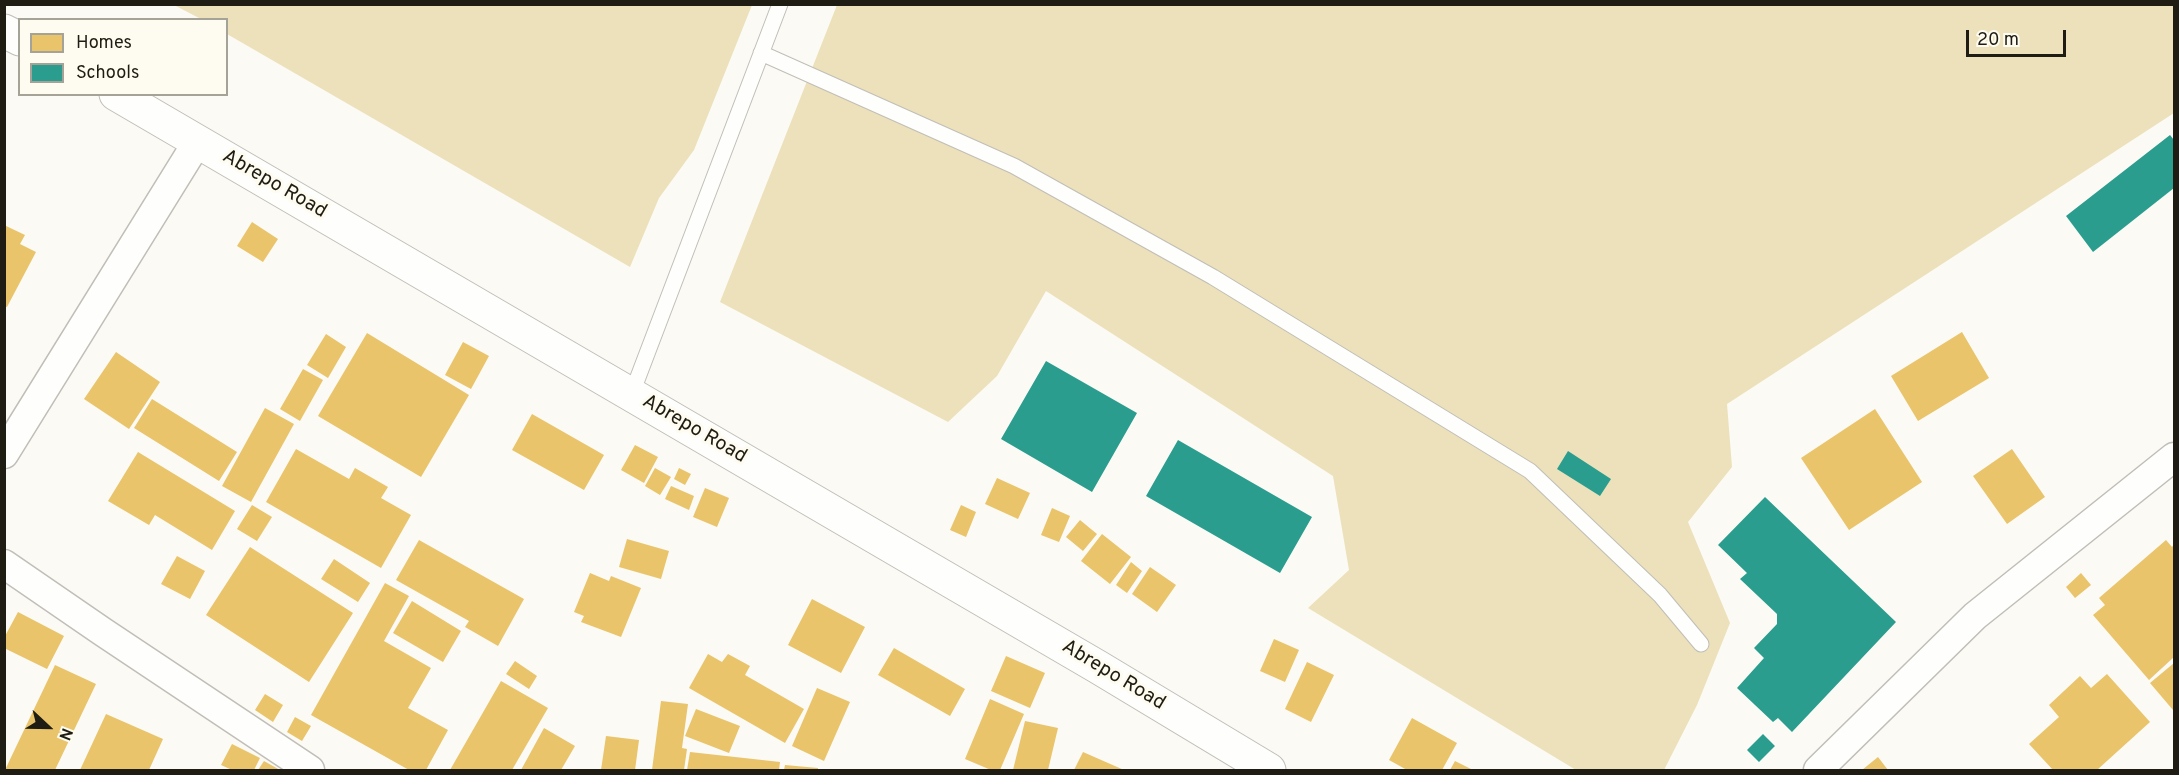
<!DOCTYPE html>
<html>
<head>
<meta charset="utf-8">
<style>
	body { margin:0 }
	#map { position:relative; width:2179px; height:775px; overflow:hidden; background:#fbfaf4; font-family:Overpass,sans-serif }
	canvas { display:block }
	.frame { position:absolute; inset:0; border:6px solid #1f1c13; pointer-events:none }
	.legend { position:absolute; left:18px; top:18px; width:210px; height:78px; box-sizing:border-box; background:#fefcf1; border:2px solid #a5a298; margin:0; padding:8px 10px; list-style:none; font-size:18px; color:#1f1c13 }
	.legend li { display:flex; align-items:center; gap:12px; height:30px }
	.legend b { width:30px; border:2px solid #a5a298 }
	.north { position:absolute; left:18px; top:697px; width:60px; height:60px; -webkit-text-stroke:4px #fefcf1; paint-order:stroke; rotate:112deg; font-size:16px; font-weight:700; line-height:24px; text-align:center; color:#1f1c13 }
	.north::after { content:''; display:block; margin:auto; width:21px; height:27px; background:#1f1c13; clip-path:polygon(50% 0,100% 100%,50% 72%,0 100%) }
	.scale { position:absolute; left:1966px; top:30px; width:100px; height:27px; box-sizing:border-box; border:3px solid #1f1c13; border-top:0; padding-left:8px; font-size:18px; line-height:21px; white-space:nowrap; color:#1f1c13; -webkit-text-stroke:4px #fefcf1; paint-order:stroke }
</style>
</head>
<body>
<div id="map">
<canvas width="2179" height="775"></canvas>
<div class="frame"></div>
<ul class="legend">
<li><b style="height:16px;background:#e9c46a"></b>Homes</li>
<li><b style="height:16px;background:#2a9d8f"></b>Schools</li>
</ul>
<div class="north">N</div>
<div class="scale">20 m</div>
</div>
<script>
const g = document.querySelector('canvas').getContext('2d');
g.lineJoin = 'round';
function fillPath(path, color) { g.fillStyle = color; g.fill(path, 'evenodd'); }
function trace(path, color, width, dash) { g.strokeStyle = color; g.lineWidth = width; g.lineCap = dash ? 'butt' : 'round'; g.setLineDash(dash || []); g.stroke(path); }
function label(font, color, halo, rows, align = 'center') {
  g.font = font + ' Overpass,sans-serif'; g.lineWidth = 6; g.setLineDash([]); g.textBaseline = 'middle'; g.strokeStyle = halo; g.fillStyle = color; for (const [text, x, y, turn = 0] of rows) {
    g.save(); g.translate(x, y); g.rotate((+turn || 0) * Math.PI / 180); g.textAlign = isNaN(turn) ? turn : align; if (halo) g.strokeText(text, 0, 0); g.fillText(text, 0, 0); g.restore();
  }
}
fillPath(new Path2D(`
	M174,5L752,4V5L694,150L659,198L630,267L227,34L226,20L201,19Z
	M837,5H2174V113L1727,404L1732,467L1688,522L1730,623L1697,705L1664,770H1576L1308,608L1349,570L1333,476L1046,291L997,376L948,422L720,302Z`), '#ece1ba');
fillPath(new Path2D(`
	M252,222L278,239L263,262L237,246Z
	M4,225L25,235L20,244L36,252L7,307L4,306Z
	M1962,332L1989,378L1918,421L1891,376Z
	M367,333L469,395L421,477L318,416Z
	M326,334L346,347L328,378L307,365Z
	M463,342L489,356L471,389L445,375Z
	M116,352L160,382L129,429L84,399Z
	M303,369L323,380L300,421L280,409Z
	M152,399L237,452L219,481L134,428Z
	M265,408L294,424L251,502L222,486Z
	M1875,409L1922,482L1849,530L1801,458Z
	M532,414L604,455L584,490L512,450Z
	M635,445L658,457L644,483L621,470Z
	M296,449L349,479L355,468L388,487L381,498L411,515L381,568L266,502Z
	M2012,449L2045,497L2007,524L1973,476Z
	M138,452L235,511L212,550L155,515L149,525L108,501Z
	M655,468L671,477L660,495L645,486Z
	M679,468L691,474L685,485L674,479Z
	M997,478L1030,493L1018,519L985,504Z
	M671,486L694,496L689,510L665,499Z
	M705,488L729,498L717,527L693,517Z
	M252,505L272,517L257,541L237,529Z
	M961,505L976,512L966,537L950,530Z
	M1052,508L1070,516L1059,542L1041,535Z
	M1080,520L1097,534L1083,551L1066,537Z
	M1102,534L1131,557L1110,584L1081,561Z
	M627,539L669,551L661,579L619,567Z
	M419,540L524,599L498,646L465,627L469,621L396,580Z
	M2166,540L2172,547L2174,544V657L2149,680L2093,615L2105,605L2099,598Z
	M250,547L353,613L309,682L206,615Z
	M177,556L205,571L190,599L161,584Z
	M334,559L370,583L358,602L321,579Z
	M1131,562L1142,571L1127,593L1116,585Z
	M1150,567L1176,585L1157,612L1132,594Z
	M590,573L609,581L611,576L641,588L621,637L581,622L584,616L574,612Z
	M2081,573L2091,585L2075,598L2066,587Z
	M385,583L409,596L384,641L431,668L408,708L448,730L426,770H409L311,715Z
	M812,599L865,627L841,673L788,645Z
	M412,601L461,631L443,662L393,633Z
	M18,612L64,636L47,669L4,648V638Z
	M1274,639L1299,650L1285,682L1260,671Z
	M894,648L965,689L950,716L878,675Z
	M708,654L722,662L728,654L750,666L745,675L804,709L785,743L689,688Z
	M1006,656L1045,673L1030,708L991,691Z
	M515,661L537,676L529,689L506,674Z
	M1307,662L1334,675L1311,722L1285,709Z
	M2174,663V709L2173,710L2150,683Z
	M55,665L96,684L55,770H5Z
	M2107,674L2150,722L2097,770H2053L2029,744L2059,717L2049,705L2080,676L2091,688Z
	M501,681L548,708L512,770H450Z
	M817,688L850,702L824,761L792,746Z
	M265,694L283,705L273,722L255,710Z
	M990,699L1024,714L1000,770H991L965,759Z
	M661,701L688,704L682,748L687,749L684,770H652Z
	M696,709L740,726L729,753L685,736Z
	M106,714L163,739L149,770H80Z
	M295,717L311,726L302,741L287,732Z
	M1412,718L1457,743L1442,770H1407L1389,760Z
	M1025,721L1058,728L1048,770H1013Z
	M544,728L575,746L561,770H521Z
	M606,736L639,740L635,770H601Z
	M232,744L260,758L254,770H232L221,765Z
	M690,752L780,762L779,770H687Z
	M1083,752L1124,770H1074Z
	M1878,757L1888,770H1862Z
	M264,761L280,770H258Z
	M1455,761L1473,770H1450Z
	M785,765L818,768V770H784Z`), '#e9c46a');
fillPath(new Path2D(`
	M2170,135L2174,140V188L2093,252L2066,216Z
	M1046,361L1137,413L1092,492L1001,439Z
	M1178,440L1312,517L1280,573L1146,496Z
	M1568,451L1611,479L1600,496L1557,469Z
	M1765,497L1896,622L1792,732L1778,718L1773,722L1737,688L1764,658L1754,648L1777,624V614L1740,579L1747,573L1718,545Z
	M1763,734L1775,746L1759,762L1747,750Z`), '#2a9d8f');
const service = new Path2D(`
	M761,53L1014,166L1213,277L1530,471L1660,595L1701,644
	M632,393L780,4`);
const minor = new Path2D(`
	M4,454L198,141
	M4,564L103,632L310,770
	M1818,770L1975,616L2174,457`);
const secondary = new Path2D(`
	M4,31L20,39
	M116,94L1098,667L1269,770`);
trace(service, '#c0beb7', 17);
trace(minor, '#c0beb7', 31);
trace(secondary, '#c0beb7', 35);
trace(service, '#fefefd', 15);
trace(minor, '#fefefd', 28);
trace(secondary, '#fefefd', 33);
label('20px', '#1f1c13', '#fefcf1', [
	["Abrepo Road",274,185,30],
	["Abrepo Road",694,430,30],
	["Abrepo Road",1113,676,31]
]);
</script>
</body>
</html>
